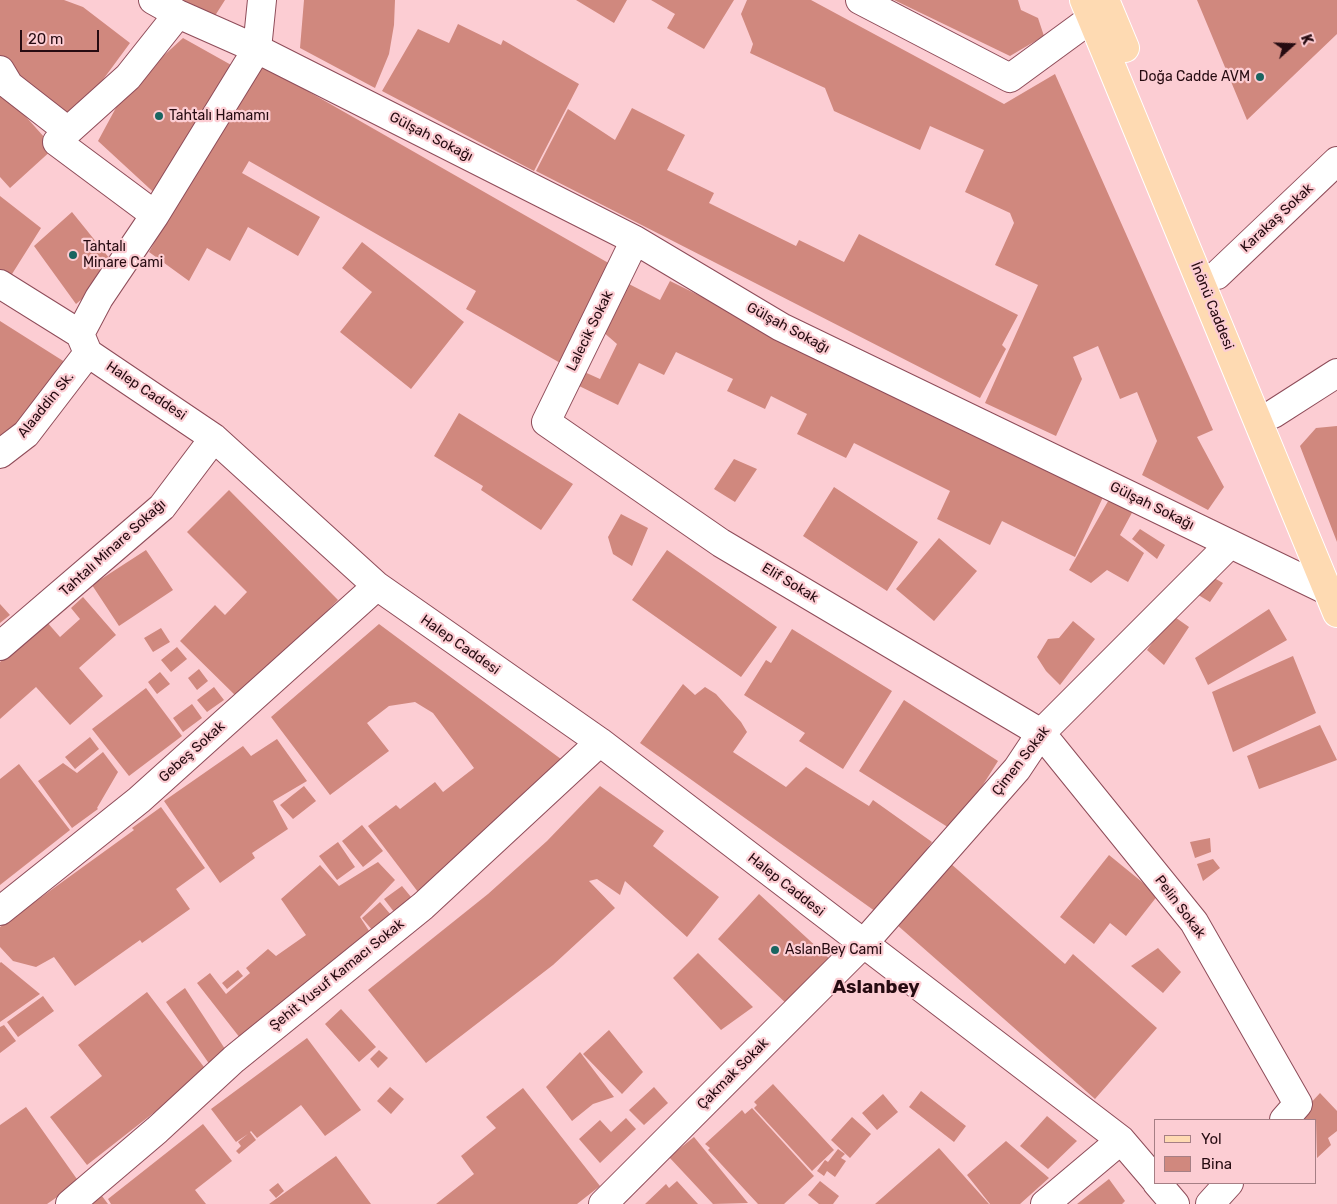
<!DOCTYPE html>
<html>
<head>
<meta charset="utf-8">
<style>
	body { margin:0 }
	#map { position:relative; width:1337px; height:1204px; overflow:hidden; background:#fccdd3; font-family:Rubik,sans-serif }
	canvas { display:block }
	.legend { position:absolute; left:1154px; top:1119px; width:162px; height:65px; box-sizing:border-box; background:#fccdd3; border:1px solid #a67f85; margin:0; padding:6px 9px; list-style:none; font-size:15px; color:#260b11 }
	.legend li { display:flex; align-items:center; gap:10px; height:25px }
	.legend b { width:25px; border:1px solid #a67f85 }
	.north { position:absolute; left:1267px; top:20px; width:50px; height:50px; -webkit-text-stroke:4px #fccdd3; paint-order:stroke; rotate:70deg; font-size:14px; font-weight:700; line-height:20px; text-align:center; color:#260b11 }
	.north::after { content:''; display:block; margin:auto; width:18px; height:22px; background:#260b11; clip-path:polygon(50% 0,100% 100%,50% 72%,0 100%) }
	.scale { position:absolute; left:20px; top:30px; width:79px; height:22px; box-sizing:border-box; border:2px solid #260b11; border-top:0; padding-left:6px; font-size:15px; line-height:18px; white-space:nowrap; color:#260b11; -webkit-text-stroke:4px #fccdd3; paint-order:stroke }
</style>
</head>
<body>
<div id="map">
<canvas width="1337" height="1204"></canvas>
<ul class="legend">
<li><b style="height:6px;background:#fedab2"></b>Yol</li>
<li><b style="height:14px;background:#d0887e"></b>Bina</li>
</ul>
<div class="north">K</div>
<div class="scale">20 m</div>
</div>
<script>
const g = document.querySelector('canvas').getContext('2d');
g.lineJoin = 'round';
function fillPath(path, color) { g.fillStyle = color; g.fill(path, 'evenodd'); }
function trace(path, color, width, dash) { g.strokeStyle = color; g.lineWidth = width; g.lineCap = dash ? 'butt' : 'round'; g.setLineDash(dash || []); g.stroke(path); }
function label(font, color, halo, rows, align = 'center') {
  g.font = font + ' Rubik,sans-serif'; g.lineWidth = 4.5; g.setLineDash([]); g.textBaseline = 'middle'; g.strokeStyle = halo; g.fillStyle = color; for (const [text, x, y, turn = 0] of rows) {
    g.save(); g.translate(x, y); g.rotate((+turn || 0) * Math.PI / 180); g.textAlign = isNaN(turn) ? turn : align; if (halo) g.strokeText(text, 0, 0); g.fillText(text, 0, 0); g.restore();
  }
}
fillPath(new Path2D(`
	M0,0H64L83,7L130,43L102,81L69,118L19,81L0,57Z
	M176,0H225L211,22Z
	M304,0H395L394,25L389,54L375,88L300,48Z
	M576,0H627L614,23Z
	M651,0H734L704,49L667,28L675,14Z
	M747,0H811L1004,104L1055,74L1213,430L1197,437L1224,487L1208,510L1142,475L1157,441L1137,392L1120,399L1098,346L1073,357L1082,379L1056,436L985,403L1038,285L995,265L1014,223L1010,213L965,192L984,150L930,126L920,150L834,111L825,88L750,53L753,44L741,14Z
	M894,0H1018L1021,10L1038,18L1044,36L1010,56Z
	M1197,0H1337V34L1247,120Z
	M458,24L501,45L503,40L579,84L534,171L382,91L418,29L449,43Z
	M183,38L233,66L162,200L98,141L125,91Z
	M255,61L612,265L582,316L588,320L562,364L466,309L476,291L249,161L242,173L320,217L298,256L248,227L230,261L207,248L189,281L149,252Z
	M0,88L54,148L10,188L0,177Z
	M632,108L685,135L667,170L714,193L709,203L796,246L799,240L844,262L859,234L1018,315L1002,345L1006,349L980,398L536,171L568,109L615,140Z
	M0,196L41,228L7,282L0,277Z
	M72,212L114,264L105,280L76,304L34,246Z
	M362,242L464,322L411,389L340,332L372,292L342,268Z
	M670,281L1104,495L1075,557L1002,521L990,545L937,519L950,491L854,443L846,458L797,434L807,414L771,396L765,409L727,391L733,379L676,352L664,375L639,363L618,405L573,383L580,370L600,379L617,344L602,331L627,283L660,300Z
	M0,321L68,364L20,425L0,439Z
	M459,413L573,484L541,530L481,490L483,486L434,456Z
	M1337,426V542L1300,446L1316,428Z
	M734,459L757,469L735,502L714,489Z
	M834,487L918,542L887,591L803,536Z
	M229,490L338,600L240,700L180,641L215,605L225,615L247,592L187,532Z
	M1111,496L1134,509L1120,535L1144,553L1128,582L1107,570L1091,583L1069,570Z
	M621,514L648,528L632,566L613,554L608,537Z
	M1140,529L1165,545L1157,559L1132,539Z
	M939,538L977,571L934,621L896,589Z
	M146,550L173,590L119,626L92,585Z
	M667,550L777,627L741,677L632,600Z
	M1200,570L1223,583L1210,602L1190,590Z
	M83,597L116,635L79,668L103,696L70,725L36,687L0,719V662L46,621L60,637L80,619L71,608Z
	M0,604L10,615L0,623Z
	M1269,609L1287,640L1208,685L1195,658Z
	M1172,615L1189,627L1164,665L1147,650Z
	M1073,621L1095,639L1060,685L1046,671L1037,657L1048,639L1059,638Z
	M379,624L569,765L421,896L368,826L396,805L400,809L435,782L443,792L474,768L433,713L415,702L389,706L367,723L389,751L330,795L271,717Z
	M161,628L170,642L153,652L144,638Z
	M792,629L892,691L843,769L799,741L805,733L744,695L766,660L771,663Z
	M177,647L187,659L171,672L161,660Z
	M1293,656L1316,713L1233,752L1212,692Z
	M199,669L208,681L197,690L188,678Z
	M160,672L170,684L157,694L148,682Z
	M683,684L695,695L705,687L716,694L741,722L747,732L733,752L786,787L806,767L869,806L873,800L932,842L879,914L640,743Z
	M214,687L224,700L207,712L197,700Z
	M146,688L182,736L129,776L92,729Z
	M904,700L998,761L954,831L859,771Z
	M192,704L202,718L183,732L173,718Z
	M1320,725L1337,760L1259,789L1247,756Z
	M90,737L99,749L75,769L65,757Z
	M277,739L307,781L273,801L288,829L252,853L255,858L220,883L164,801L243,746L251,756Z
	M103,752L118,772L97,808L98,809L72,828L38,781L63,763L77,773Z
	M19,764L70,830L0,885V779Z
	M304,786L316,801L293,819L280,805Z
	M600,786L664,831L653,846L719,897L687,937L625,881L620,895L597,879L589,881L615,908L553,965L426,1063L368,990L488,894L547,841Z
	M161,807L205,868L176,889L190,909L142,943L140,940L75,986L54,957L36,967L13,961L0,947V927L134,830L132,828Z
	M362,825L383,851L363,867L342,841Z
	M1210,838L1211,852L1195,858L1190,842Z
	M338,842L355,867L337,880L319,856Z
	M1109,855L1158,895L1126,936L1110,923L1094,944L1060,917Z
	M942,856L1065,964L1073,954L1157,1028L1095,1099L888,917Z
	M1213,859L1220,868L1203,881L1197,864Z
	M378,862L395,880L360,917L375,940L244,1043L197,983L210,973L226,994L250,973L246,968L268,949L276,956L306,935L281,899L320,865L339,886Z
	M402,886L416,903L398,917L384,899Z
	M759,894L832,961L790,1007L718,939Z
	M380,902L397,922L378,937L362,918Z
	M1158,948L1181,972L1163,993L1131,966Z
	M698,953L753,1007L721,1030L673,978Z
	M1,962L40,994L0,1022V963Z
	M238,970L243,976L227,989L222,983Z
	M185,988L227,1052L210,1065L166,1002Z
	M147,992L207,1071L87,1165L50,1117L102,1076L78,1045Z
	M43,996L54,1011L18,1037L7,1022Z
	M341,1009L376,1047L359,1062L325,1024Z
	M4,1025L16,1041L0,1053V1027Z
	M609,1030L643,1072L622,1094L583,1054Z
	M307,1038L361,1110L325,1136L301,1105L257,1138L251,1131L250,1132L256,1140L239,1154L236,1151L241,1146L238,1142L248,1134L236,1142L211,1109Z
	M379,1050L388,1058L378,1068L370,1059Z
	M580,1052L614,1097L593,1104L572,1121L546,1087Z
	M773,1084L834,1150L812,1171L754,1108L757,1105L754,1102Z
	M390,1087L404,1099L391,1114L377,1101Z
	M654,1087L668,1103L644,1125L629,1110Z
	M523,1088L600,1186L577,1204H436L474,1174L461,1156L496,1128L486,1117Z
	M921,1091L966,1126L954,1142L909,1107Z
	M1320,1093L1337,1111V1131L1328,1138L1331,1145L1317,1158L1316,1120H1295Z
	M883,1094L898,1112L877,1130L862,1113Z
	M26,1107L79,1182L47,1204H0V1125Z
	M752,1108L814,1176L784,1204H758L708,1150L710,1148L705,1144L742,1110L745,1114Z
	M1047,1116L1077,1141L1048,1169L1020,1146Z
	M852,1117L871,1134L850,1158L831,1140Z
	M626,1118L636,1129L600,1163L579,1139L600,1120L611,1132Z
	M203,1124L232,1161L195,1190L206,1204H111L108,1199Z
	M694,1137L748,1203L713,1204L669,1157Z
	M1006,1141L1049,1178L1020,1204H990L967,1175Z
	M939,1148L989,1204H875Z
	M838,1149L845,1154L841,1158L846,1161L835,1177L827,1171L824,1176L817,1171L825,1160L828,1162Z
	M336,1156L371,1204H269Z
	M1109,1179L1125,1201L1122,1204H1077Z
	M677,1181L698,1204H645L666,1184L669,1188Z
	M820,1181L839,1196L833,1204H819L808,1195Z
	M278,1183L284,1191L276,1198L269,1190Z
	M102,1196L108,1204H92Z`), '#d0887e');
const minor = new Path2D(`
	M153,0L178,14L257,49L635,240L781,327L1328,591
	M262,0L257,49L155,215L99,298L80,334L88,353L214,438L377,586L600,742L1121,1140L1156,1181
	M860,0L1010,78L1092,18
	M0,70L9,85L68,131L57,142L155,215
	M68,131L128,77L178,14
	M635,240L546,422L721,543L1041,733L1194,922L1298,1104L1284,1120
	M1217,275L1337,161
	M0,284L80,334
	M1273,414L1337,373
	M0,454L26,434L88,353
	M0,646L162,507L214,438
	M0,911L139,800L377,586
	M1157,1183L1175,1204
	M70,1204L157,1130L234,1059L423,906L600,742
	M603,1204L863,944L1017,769L1041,733L1230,544
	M1045,1204L1121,1140
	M1210,1204L1229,1183`);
const major = new Path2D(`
	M1084,0L1337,613
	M1105,0L1125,48`);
trace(minor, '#8e4c59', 30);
trace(major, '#fff', 30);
trace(minor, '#fff', 28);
trace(major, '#fedab2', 28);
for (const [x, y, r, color] of [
	[1260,77,5,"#196560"],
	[159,116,5,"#196560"],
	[73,255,5,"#196560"],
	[775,950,5,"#196560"]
]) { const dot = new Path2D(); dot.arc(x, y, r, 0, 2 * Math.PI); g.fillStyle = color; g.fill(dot); trace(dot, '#fccdd3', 2); }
label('14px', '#260b11', '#fccdd3', [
	["Doğa Cadde AVM",1250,77,"right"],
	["Tahtalı Hamamı",169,116],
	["Tahtalı",83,247],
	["Minare Cami",83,263],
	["AslanBey Cami",785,950]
], 'left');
label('14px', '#260b11', '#fccdd3', [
	["Gülşah Sokağı",431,137,27],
	["Karakaş Sokak",1277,218,-43],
	["İnönü Caddesi",1212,306,68],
	["Gülşah Sokağı",788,328,28],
	["Lalecik Sokak",590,331,-64],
	["Halep Caddesi",146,391,34],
	["Alaaddin Sk.",46,405,-51],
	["Gülşah Sokağı",1152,506,26],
	["Tahtalı Minare Sokağı",113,548,-42],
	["Elif Sokak",790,583,31],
	["Halep Caddesi",460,645,35],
	["Gebeş Sokak",192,752,-42],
	["Çimen Sokak",1021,761,-52],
	["Halep Caddesi",786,885,38],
	["Pelin Sokak",1180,907,53],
	["Şehit Yusuf Kamacı Sokak",337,975,-39],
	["Çakmak Sokak",733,1074,-45]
]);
label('bold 19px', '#260b11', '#fccdd3', [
	["Aslanbey",876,988]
]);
</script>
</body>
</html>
